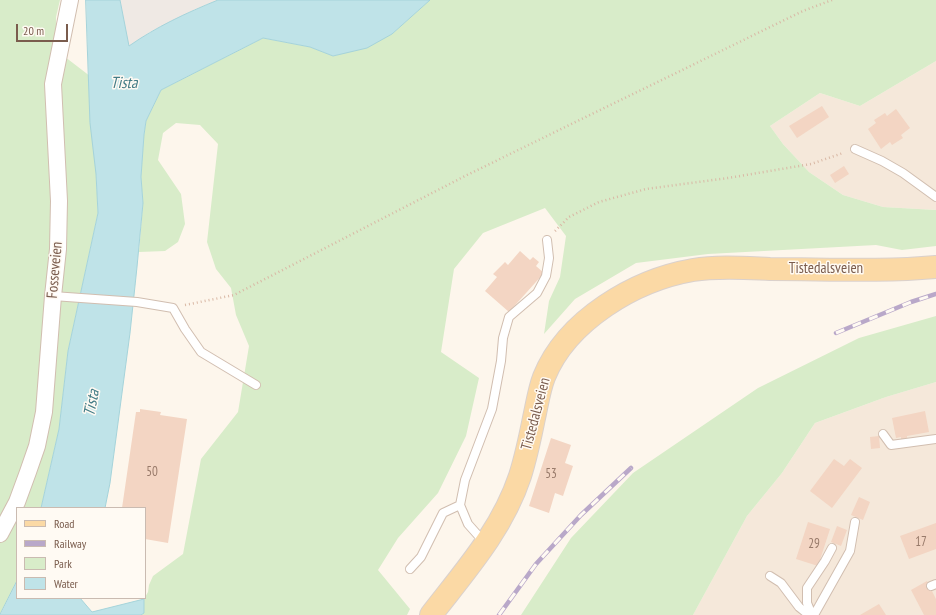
<!DOCTYPE html>
<html>
<head>
<meta charset="utf-8">
<style>
	body { margin:0 }
	#map { position:relative; width:936px; height:615px; overflow:hidden; background:#fdf6ec; font-family:"PT Sans Narrow",sans-serif }
	canvas { display:block }
	.legend { position:absolute; left:16px; top:507px; width:130px; height:92px; box-sizing:border-box; background:#fffaf3; border:1px solid #cabbb1; margin:0; padding:5px 7px; list-style:none; font-size:12px; color:#7a5c4d }
	.legend li { display:flex; align-items:center; gap:8px; height:20px }
	.legend b { width:20px; border:1px solid #cabbb1 }
	.scale { position:absolute; left:16px; top:24px; width:52px; height:18px; box-sizing:border-box; border:2px solid #7a5c4d; border-top:0; padding-left:5px; font-size:12px; line-height:14px; white-space:nowrap; color:#7a5c4d; -webkit-text-stroke:3px #fffaf3; paint-order:stroke }
</style>
</head>
<body>
<div id="map">
<canvas width="936" height="615"></canvas>
<ul class="legend">
<li><b style="height:5px;background:#fbd9a5"></b>Road</li>
<li><b style="height:5px;background:#b9a8c9"></b>Railway</li>
<li><b style="height:11px;background:#d8ecc9"></b>Park</li>
<li><b style="height:11px;background:#bfe3e8"></b>Water</li>
</ul>
<div class="scale">20 m</div>
</div>
<script>
const g = document.querySelector('canvas').getContext('2d');
g.lineJoin = 'round';
function fillPath(path, color) { g.fillStyle = color; g.fill(path, 'evenodd'); }
function trace(path, color, width, dash) { g.strokeStyle = color; g.lineWidth = width; g.lineCap = dash ? 'butt' : 'round'; g.setLineDash(dash || []); g.stroke(path); }
function label(font, color, halo, rows, align = 'center') {
  g.font = font + ' "PT Sans Narrow",sans-serif'; g.lineWidth = 3; g.setLineDash([]); g.textBaseline = 'middle'; g.strokeStyle = halo; g.fillStyle = color; for (const [text, x, y, turn = 0] of rows) {
    g.save(); g.translate(x, y); g.rotate((+turn || 0) * Math.PI / 180); g.textAlign = isNaN(turn) ? turn : align; if (halo) g.strokeText(text, 0, 0); g.fillText(text, 0, 0); g.restore();
  }
}
fillPath(new Path2D(`
	M936,61V210L883,207L843,195L809,172L783,144L770,126L820,93L860,106Z
	M936,382V615H693L747,516L782,473L815,423L886,397Z`), '#f5e8da');
fillPath(new Path2D(`
	M120,0H218L196,9L150,32L128,47Z`), '#efe9e4');
fillPath(new Path2D(`
	M0,0H60L56,17V50L99,83L96,174L98,213L68,351L59,429L41,508H17V581L0,614Z
	M430,0H936V61L860,106L820,93L770,126L783,144L809,172L843,195L883,207L936,210V246L902,250L876,245L708,254L636,263L575,299L544,334L549,301L560,277L566,236L545,208L483,233L454,269L441,352L479,378L466,436L438,493L398,538L378,570L410,609L407,615H141L144,613V599L148,592L149,585L153,576L183,554L201,459L238,412L249,346L236,315L231,288L216,269L207,242L218,144L200,125L176,123L163,133L158,160L181,194L185,224L178,242L165,251L139,252L143,203L141,177L144,135L146,121L161,90L263,38L310,47L334,56L392,34Z
	M936,316V382L886,397L815,423L782,473L747,516L693,615H521L571,538L633,473L758,388L859,338Z`), '#d8ecc9');
const water = new Path2D(`
	M86,0H120L129,46C156,27 186,13 218,0H430L392,34L367,48L333,56L310,47L263,38L161,90L146,121L144,135L141,177L143,203L137,267L130,333L110,483L105,508H41L59,429L68,351L98,213L96,174L90,123Z
	M17,581V598H80L92,612L144,599V613L141,615H0Z`);
fillPath(water, '#bfe3e8');
trace(water, '#a5d3da', 1);
fillPath(new Path2D(`
	M822,106L829,117L797,138L789,126Z
	M896,109L910,128L901,135L903,138L892,145L890,142L881,149L868,129L876,123L874,120L885,113L887,116Z
	M844,166L849,174L835,183L830,175Z
	M520,251L530,260L533,257L539,262L536,266L544,273L509,312L485,291L497,277L493,274L505,262L508,265Z
	M140,409L161,412L160,415L187,419L168,543L145,539V508H122L136,412H140Z
	M925,411L929,432L907,436V439L901,440V437L896,438L892,418Z
	M879,436L880,448L871,449L870,437Z
	M551,438L571,445L565,463L573,466L563,496L555,493L549,513L529,506Z
	M834,459L844,466L850,459L862,468L832,508L810,491Z
	M859,497L870,502L863,520L851,515Z
	M808,522L830,529L818,566L796,559Z
	M936,523V549L909,559L900,536Z
	M837,526L847,530L841,546L831,542Z
	M927,581L936,599V615H924L911,590Z
	M879,604L886,615H860Z`), '#f3d5c3');
const service = new Path2D(`
	M855,149L882,161L903,173L936,197
	M53,296L137,302L173,308L185,329L201,352L256,385
	M883,434L891,445L936,439
	M484,542L468,524L460,505L465,480L492,409L501,361L503,338L509,317L537,293L546,276L549,258L547,240
	M410,569L421,557L443,513L460,505
	M770,576L781,583L799,607L809,615
	M931,586L936,584
	M812,615L807,603V588L825,561L832,548
	M814,615L850,551L855,522`);
const minor = new Path2D(`
	M0,534L17,502L28,472L37,446L44,412L53,296L58,249L59,201L53,84L70,0`);
const primary = new Path2D(`
	M431,615C465,571 502,530 520,476C526,457 530,438 534,418C537,405 539,390 544,377C567,320 635,280 693,270C718,266 745,268 770,269C826,269 881,272 936,267`);
trace(service, '#d1beb0', 10);
trace(minor, '#d1beb0', 18);
trace(primary, '#dad1cd', 24);
trace(new Path2D(`
	M555,231L569,217L599,202L646,189L728,178L811,164L843,153
	M185,305L234,295L467,175L803,11L832,0`), '#d9b8a5', 2.5, [1, 3]);
trace(service, '#fff', 8);
trace(minor, '#fff', 16);
trace(primary, '#fbd9a5', 22);
const rail = new Path2D(`
	M836,333L911,302L936,294
	M499,615L536,564L581,515L631,468`);
trace(rail, '#b9a8c9', 4.5);
trace(rail, '#fffaf3', 3, [9]);
label('13px', '#987a6a', null, [
	["50",152,472],
	["53",551,474],
	["17",921,542],
	["29",814,544]
]);
label('15px', '#7a5c4d', '#fffaf3', [
	["Tistedalsveien",826,269],
	["Fosseveien",55,270,-85],
	["Tistedalsveien",536,414,-75]
]);
label('italic 16px', '#437c86', '#fffaf3', [
	["Tista",124,83],
	["Tista",92,403,-79]
]);
</script>
</body>
</html>
